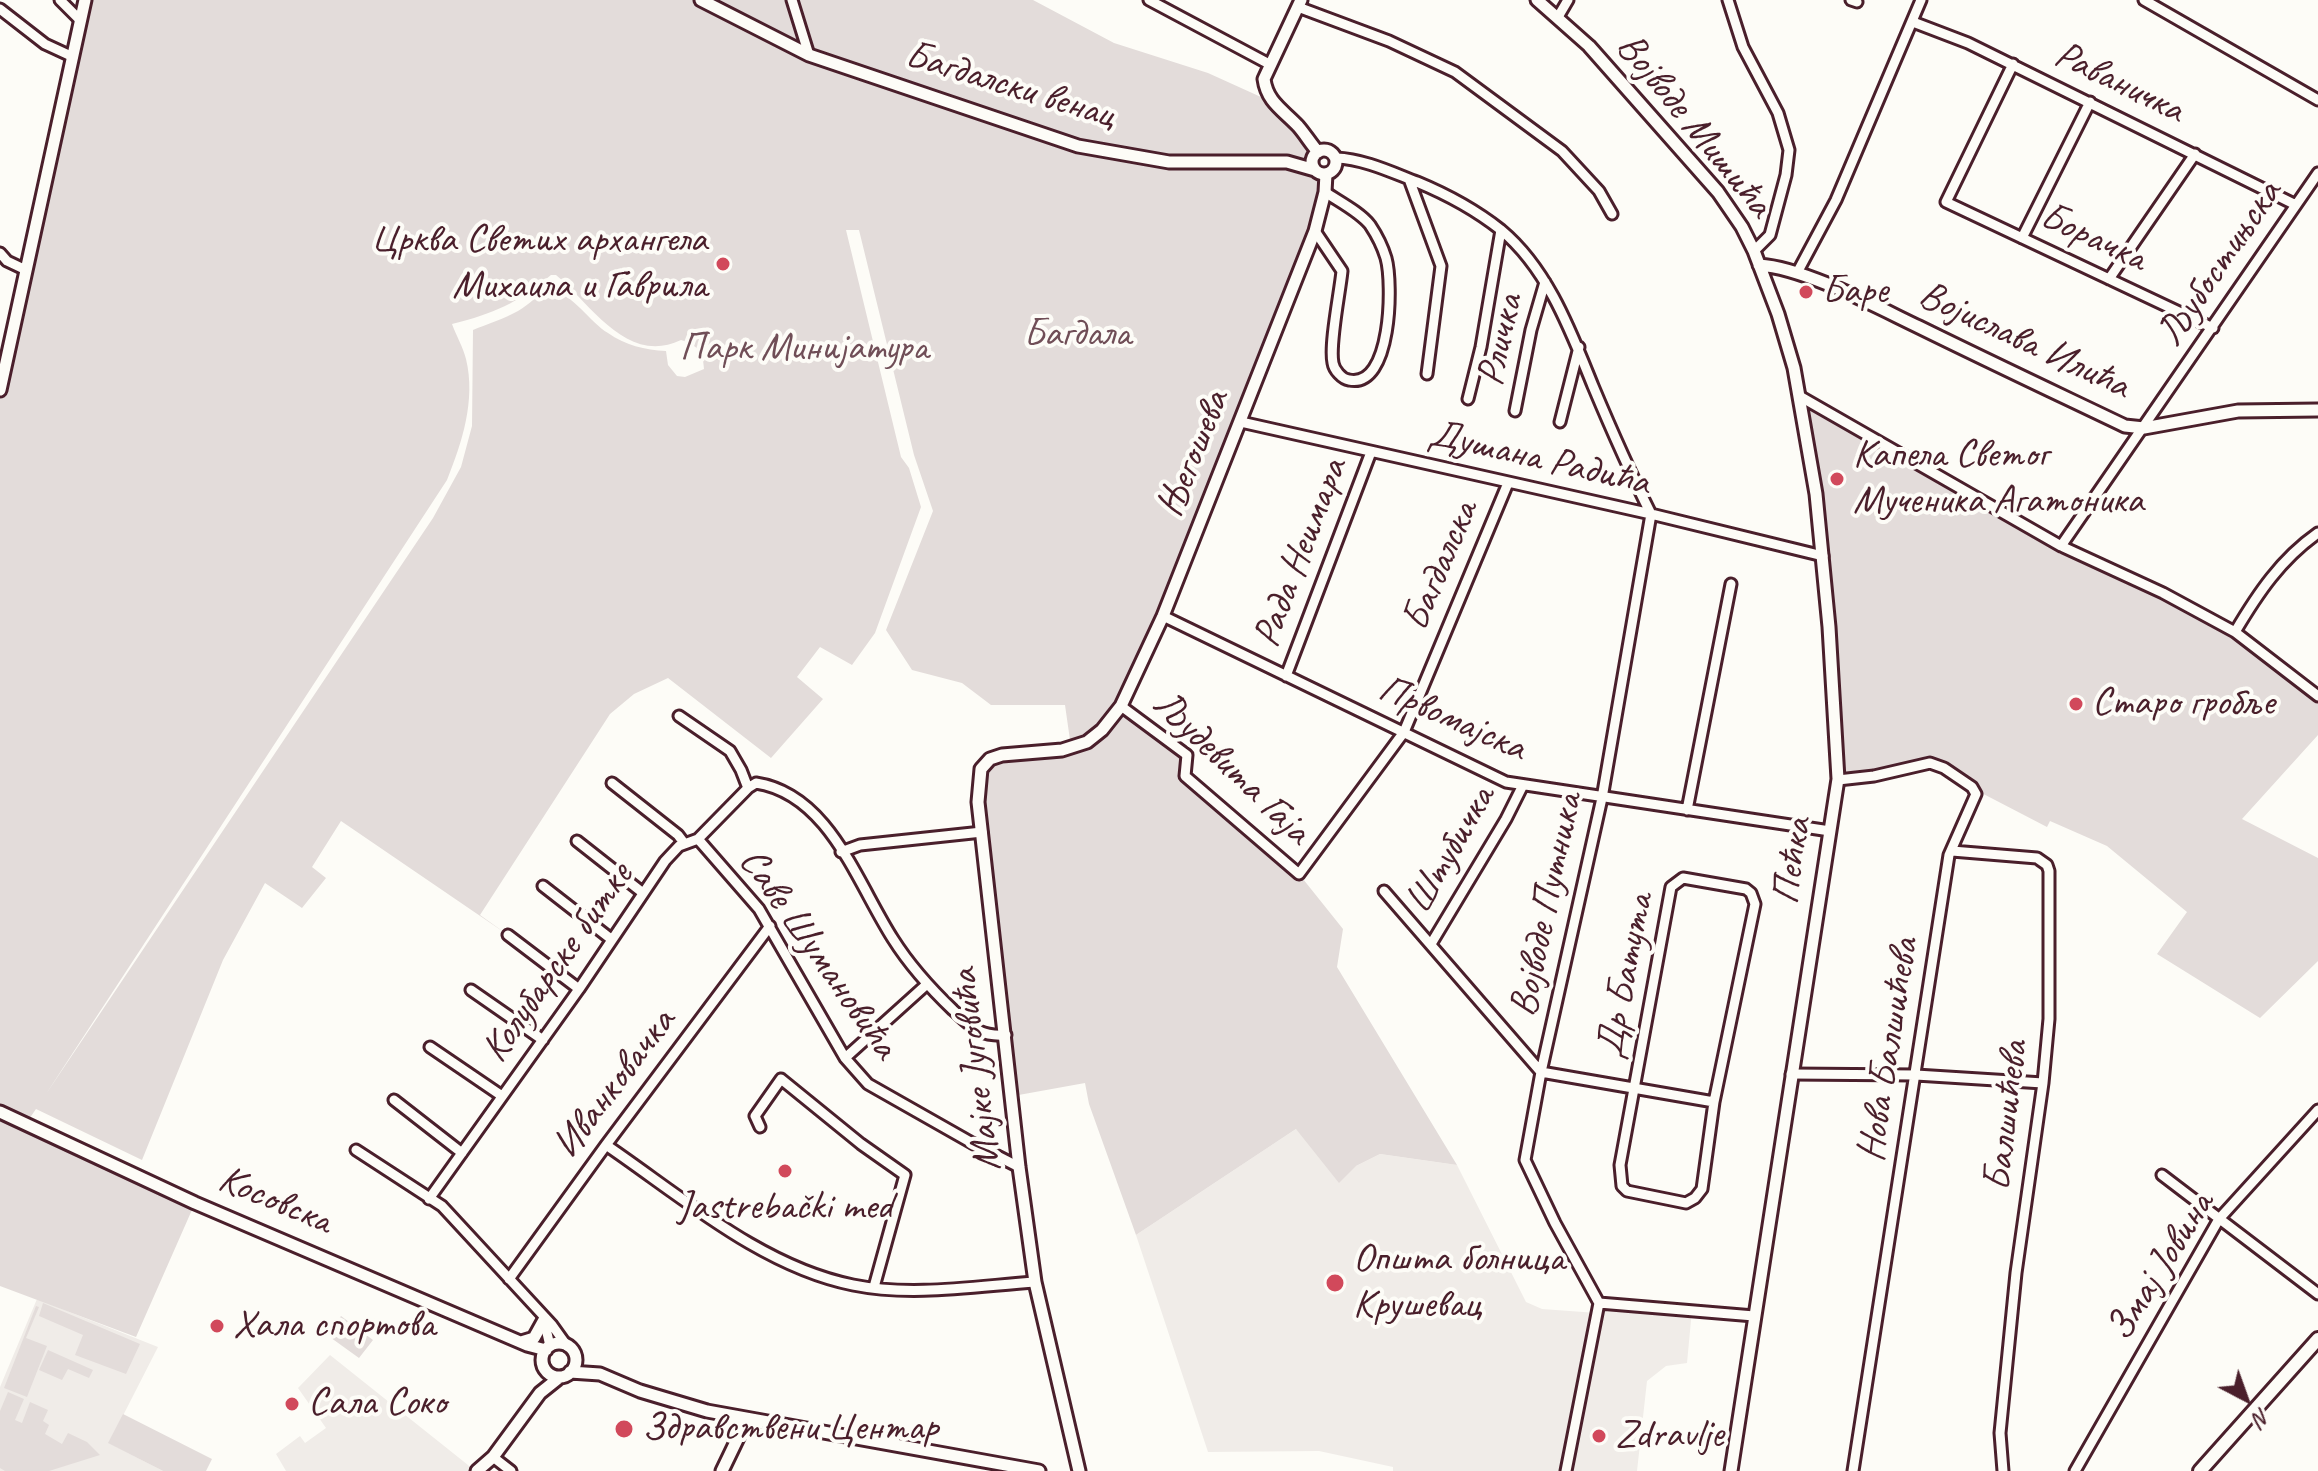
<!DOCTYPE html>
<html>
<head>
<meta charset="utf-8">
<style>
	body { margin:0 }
	#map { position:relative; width:2318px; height:1471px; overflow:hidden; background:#fdfcf7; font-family:Caveat,sans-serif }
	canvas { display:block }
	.north { position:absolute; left:2206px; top:1359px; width:80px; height:80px; -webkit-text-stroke:6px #fdfcf7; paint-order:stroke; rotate:139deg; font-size:22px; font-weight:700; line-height:32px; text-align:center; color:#4a1f2b }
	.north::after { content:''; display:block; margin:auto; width:28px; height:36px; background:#4a1f2b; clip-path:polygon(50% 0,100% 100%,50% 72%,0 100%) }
</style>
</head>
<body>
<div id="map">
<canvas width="2318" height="1471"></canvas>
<div class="north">N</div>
</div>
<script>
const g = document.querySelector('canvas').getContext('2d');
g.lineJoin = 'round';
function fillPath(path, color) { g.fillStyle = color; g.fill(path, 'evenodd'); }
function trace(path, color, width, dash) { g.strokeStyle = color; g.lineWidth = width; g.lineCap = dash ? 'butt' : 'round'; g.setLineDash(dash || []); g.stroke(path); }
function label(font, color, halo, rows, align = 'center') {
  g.font = font + ' Caveat,sans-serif'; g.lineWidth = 8; g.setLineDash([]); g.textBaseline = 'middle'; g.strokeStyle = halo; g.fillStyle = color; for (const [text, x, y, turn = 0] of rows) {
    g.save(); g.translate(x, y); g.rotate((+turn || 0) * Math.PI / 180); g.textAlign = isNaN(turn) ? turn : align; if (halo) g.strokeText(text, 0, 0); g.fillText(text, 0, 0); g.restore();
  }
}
fillPath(new Path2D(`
	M1296,1129L1356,1166L1380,1154L1457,1165L1526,1302L1542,1309L1597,1313L1599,1303L1692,1310L1687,1363L1666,1366L1647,1381L1637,1471H1393V1467L1319,1451L1208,1452L1136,1235Z
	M37,1299L158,1347L109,1443L163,1471H0V1387Z
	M330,1355L468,1465L474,1471H286L276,1454L300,1436L305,1443L326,1428L298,1388Z`), '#f0ece8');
fillPath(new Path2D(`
	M85,0H1033L1114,43L1208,73L1272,102L1315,155L1313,166L1322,173L1325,192L1122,706L1187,755L1185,776L1299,874L1343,929L1337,967L1457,1165L1380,1154L1356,1166L1339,1183L1296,1129L1136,1235L1089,1104L1085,1083L1013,1096L979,784L990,759L1071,747L1065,705H991L962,683L912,670L886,630L933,511L914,455L859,230H846L901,457L909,468L921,507L875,633L852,665L820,647L797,677L823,699L771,758L668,678L634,694L610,714L480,915L508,935L341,821L312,867L326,878L302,908L265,883L223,960L142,1160L36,1109L27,1122L195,1203L136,1337L0,1286V390ZM551,275H556C591,304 627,366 681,340C698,346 703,351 704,369L685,377L677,376L668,365L666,351C645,350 625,345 608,333C590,323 570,289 549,292C537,294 529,305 518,311C504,319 487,324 473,330L472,426L461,467L433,518L46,1094L447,480C462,443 476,400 466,359C463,347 456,335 452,324C495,313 516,304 551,275Z
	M1801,397L2061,546L2235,632L2318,696V735L2242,819L2318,858V961L2260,1018L2157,954L2187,912L2107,846L2050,821L2047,827L1970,787L1923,758L1838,779L1835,711Z
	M43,1303L140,1344L126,1374L75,1355L83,1335L39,1316Z
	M36,1306L39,1307L26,1338L47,1346L27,1397L4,1388Z
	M341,1316L373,1340L359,1358L327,1335Z
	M48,1350L93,1370L89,1378L68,1369L62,1380L39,1370Z
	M8,1392L24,1399L15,1420L22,1423L30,1402L48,1410L43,1421L49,1425L45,1434L62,1444L68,1433L87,1442L100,1455L49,1471H5L0,1468V1411Z
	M123,1414L212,1459L206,1471H163L108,1443Z`), '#e3dcda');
const minor = new Path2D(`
	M60,0L80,20
	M792,0L809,55
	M1149,0L1271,65
	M1728,0L1743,47L1778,113L1789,150L1786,175L1770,235L1754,251
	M1851,0L1857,2
	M2144,0L2318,100
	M1298,7L1389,41L1455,72L1562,151L1599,191L1612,214
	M0,9L45,44L71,56
	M1558,17L1568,0
	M1913,22L1968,43L2296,205
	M2013,64L1946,202L2213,328
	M1336,158C1364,159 1391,172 1417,182C1446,194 1477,211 1501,230C1548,269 1571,332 1593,386C1611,429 1630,472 1651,514L1602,798L1541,1072L1525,1160L1555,1223L1599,1303L1566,1471
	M1409,179L1441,266L1427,374
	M1315,231L1342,271C1340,292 1329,345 1333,363C1334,370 1342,379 1349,380C1392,389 1393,283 1386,258C1383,248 1376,234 1370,225C1360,212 1338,201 1325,192
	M2022,238L2090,102
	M0,253L7,261L26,270
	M1797,273L1836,200L1921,0
	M2109,279L2195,154
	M1801,397L2061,546L2163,593L2235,632L2318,696
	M1468,399L1481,347L1501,230
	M1515,411L1531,330L1545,282
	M1241,422L1651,514L1823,556
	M1560,422L1579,347
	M2061,546L2318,173
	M1163,616L1506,782L1830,831
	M2235,632C2258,593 2281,559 2318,533
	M1286,676L1371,452
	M1121,706L1187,755L1185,776L1299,874L1404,732L1508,483
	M679,716L730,751L741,770L748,788
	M1838,780L1874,776L1930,763L1944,768L1972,787L1976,794L1949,855L1853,1471
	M612,783L678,835L684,843
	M1687,810L1731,584
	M698,839L759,909L845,1058L868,1084L972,1143L1019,1167
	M577,841L643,893
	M1952,851L2037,858L2047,865L2049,871V1019L2043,1083L2016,1273L2000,1433L2003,1471
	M841,852L860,845L982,832
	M1683,878L1746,889L1751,893L1755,904L1714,1102L1702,1189L1695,1198L1686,1203L1627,1191L1622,1186L1620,1165L1671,887Z
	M543,886L611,939
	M1384,891L1541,1072
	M508,935L579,989
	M1431,944L1506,819L1523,785
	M471,990L543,1040
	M430,1047L502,1096
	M845,1058L926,985
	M1541,1072L1714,1102
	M1791,1074L1916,1075L2043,1083
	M394,1100L462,1153
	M760,1127L755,1116L781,1079L861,1144L905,1175L874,1287
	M606,1145C681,1196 762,1267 853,1285C912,1297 977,1286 1035,1282
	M356,1150L442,1206L552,1325L567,1346
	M2162,1175L2318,1294
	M429,1199L579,989L665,861L679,846L698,839L748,788L756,783C829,794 857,883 893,939C910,966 930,988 953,1010C972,1027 979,1037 1006,1035
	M509,1279L606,1145L770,926
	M1599,1303L1754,1316
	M544,1320L550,1346
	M493,1457L511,1471
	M2075,1471L2219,1219L2318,1110`);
const tertiary = new Path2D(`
	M701,0L809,55L1078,146L1169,162H1287L1315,170
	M1301,0L1264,79C1267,102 1283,110 1298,126C1305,134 1311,144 1318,152
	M1537,0L1589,46L1718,192L1742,227L1754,251L1778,314L1794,368L1816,494L1829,627L1838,779L1731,1471
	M1312 162a12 12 0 1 1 24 0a12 12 0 1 1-24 0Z
	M1759,265C1805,268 1877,307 1919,327C1988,361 2056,393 2125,426L2144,428L2238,411L2318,410
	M0,390L85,0
	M0,1112L195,1203L527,1345L546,1350
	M521,1342L534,1338L544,1320
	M542 1360a17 17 0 1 1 34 0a17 17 0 1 1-34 0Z
	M570,1372L600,1374L640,1391L707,1411L1039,1471
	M477,1471L493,1457L540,1393L560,1377
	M722,1471L747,1419
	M1079,1471L1035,1282L1019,1167L978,802L981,769L990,759L1002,755L1062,750L1087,742L1102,730L1121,706L1163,616L1315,231L1325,192L1326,174`);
const secondary = new Path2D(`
	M2200,1471L2318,1339`);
trace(minor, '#4a1f2b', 15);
trace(tertiary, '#4a1f2b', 17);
trace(secondary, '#4a1f2b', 18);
trace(minor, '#fdfcf7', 9);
trace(tertiary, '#fdfcf7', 11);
trace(secondary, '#fdfcf7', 12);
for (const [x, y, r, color] of [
	[723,264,8,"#d1495b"],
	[1806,292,8,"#d1495b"],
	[1837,479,8,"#d1495b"],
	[2076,704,8,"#d1495b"],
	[785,1171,8,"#d1495b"],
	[1335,1283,10,"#d1495b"],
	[217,1326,8,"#d1495b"],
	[292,1404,8,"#d1495b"],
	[624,1429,10,"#d1495b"],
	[1599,1436,8,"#d1495b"]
]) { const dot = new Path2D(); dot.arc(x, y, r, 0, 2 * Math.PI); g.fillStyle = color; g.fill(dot); trace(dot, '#fdfcf7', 3); }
label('40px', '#4a1f2b', '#fdfcf7', [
	["Раваничка",2119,83,26],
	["Багдалски венац",1010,86,17],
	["Војводе Мишића",1694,126,51],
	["Борачка",2093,238,25],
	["Љубостињска",2220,264,-56],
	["Рличка",1501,340,-77],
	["Војислава Илића",2024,341,25],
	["Његошева",1194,454,-68],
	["Душана Радића",1539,459,13],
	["Рада Неимара",1301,553,-69],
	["Багдалска",1441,566,-67],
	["Првомајска",1452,719,24],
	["Људевита Гаја",1231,768,44],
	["Штубичка",1451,850,-60],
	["Пећка",1793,861,-81],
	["Војводе Путника",1547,905,-78],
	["Саве Шумановића",818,954,55],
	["Колубарске битке",558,963,-55],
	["Др Батута",1626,976,-79],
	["Нова Балшићева",1889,1050,-81],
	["Мајке Југовића",977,1070,-97],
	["Иванковачка",615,1084,-53],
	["Балшићева",2007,1116,-83],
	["Косовска",275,1201,23],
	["Змај Јовина",2161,1267,-58]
]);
label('40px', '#4a1f2b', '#fdfcf7', [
	["Црква Светих архангела",707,241,"right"],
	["Михаила и Гаврила",707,287,"right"],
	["Баре",1822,292],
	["Капела Светог",1853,456],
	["Мученика Агатоника",1853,502],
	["Старо гробље",2092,704],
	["Jastrebački med",785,1208,"center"],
	["Општа болница",1353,1260],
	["Крушевац",1353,1306],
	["Хала спортова",233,1326],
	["Сала Соко",308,1404],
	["Здравствени Центар",642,1429],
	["Zdravlje",1615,1436]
], 'left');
label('40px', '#704e57', '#fdfcf7', [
	["Багдала",1077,335],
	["Парк Минијатура",804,349]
]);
</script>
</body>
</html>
